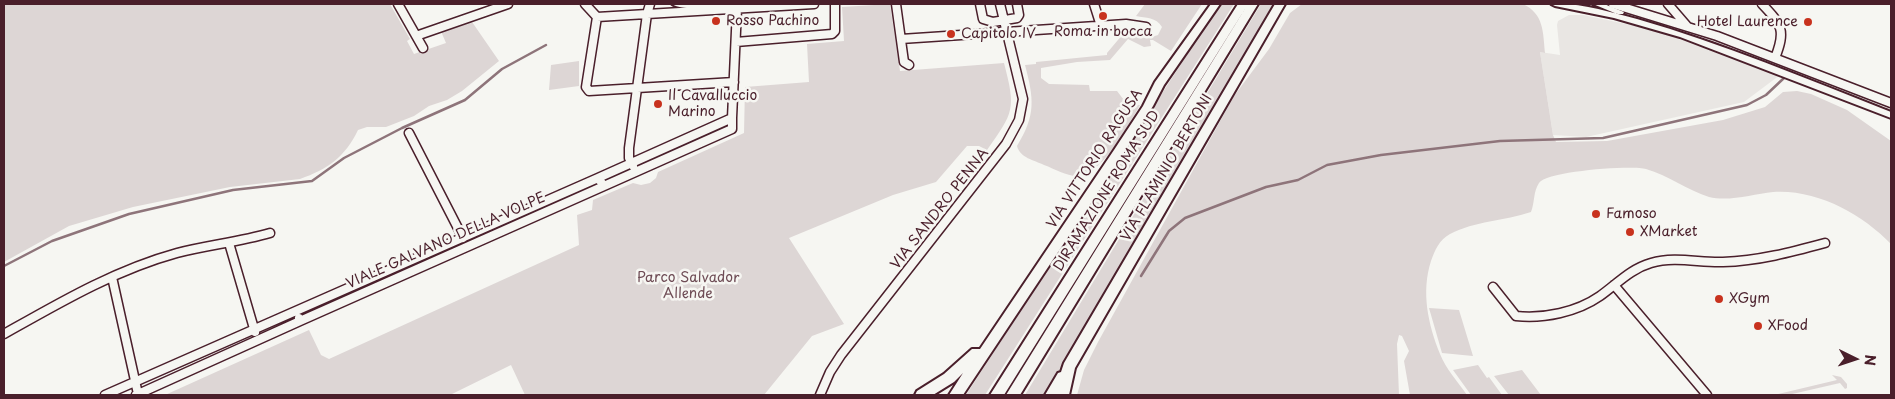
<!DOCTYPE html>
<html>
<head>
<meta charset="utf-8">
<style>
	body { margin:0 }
	#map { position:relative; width:1895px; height:399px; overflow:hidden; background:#f6f6f2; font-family:"Playpen Sans",sans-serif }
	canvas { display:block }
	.frame { position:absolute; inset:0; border:5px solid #4a1f2b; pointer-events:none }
	.north { position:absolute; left:1830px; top:334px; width:50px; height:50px; -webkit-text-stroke:4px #f6f6f2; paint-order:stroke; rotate:94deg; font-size:14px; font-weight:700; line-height:20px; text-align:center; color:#4a1f2b }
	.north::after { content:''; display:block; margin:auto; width:18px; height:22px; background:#4a1f2b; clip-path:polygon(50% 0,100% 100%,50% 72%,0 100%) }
</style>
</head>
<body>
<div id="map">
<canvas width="1895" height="399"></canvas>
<div class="frame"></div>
<div class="north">N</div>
</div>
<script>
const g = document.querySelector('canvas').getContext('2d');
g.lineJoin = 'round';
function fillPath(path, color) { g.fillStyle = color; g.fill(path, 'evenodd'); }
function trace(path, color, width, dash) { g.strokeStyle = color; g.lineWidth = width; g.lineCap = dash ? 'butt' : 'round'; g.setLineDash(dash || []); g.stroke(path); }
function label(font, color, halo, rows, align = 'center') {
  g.font = font + ' "Playpen Sans",sans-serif'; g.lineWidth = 5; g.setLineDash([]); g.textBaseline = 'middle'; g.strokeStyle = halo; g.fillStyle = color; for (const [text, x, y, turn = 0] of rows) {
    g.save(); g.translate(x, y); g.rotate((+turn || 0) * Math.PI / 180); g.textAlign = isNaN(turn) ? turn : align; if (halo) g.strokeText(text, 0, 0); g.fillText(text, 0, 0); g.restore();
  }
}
fillPath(new Path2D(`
	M1569,15H1583L1669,33L1780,75L1744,102L1586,137L1553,135L1540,52L1560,55L1557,25L1558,21Z`), '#e9e6e3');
fillPath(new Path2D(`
	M4,4H390L410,39L407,41L414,54L446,43L440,29L470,19L499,61L462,91L447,100L429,106L414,116L386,127H367L358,130C345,157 328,169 300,179L230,187L133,207L69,226L4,262Z
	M890,4L900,71L1004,63C1016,109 1014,112 987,150L979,146H967L936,182L893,195L789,238L844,324L812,336L764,395H525L511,365L450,395H165L309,330L321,355L329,359L579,245L577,215L592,210L593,200L633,183L641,185L650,183L656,178L658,172L744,133L745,87L809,82L807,44L844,41L842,7Z
	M1145,4H1202L1171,51L1153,40H1150L1151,46L1144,47L1128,39L1110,60L1077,62L1041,68V78L1049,84L1089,85L1090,91H1117L1127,104L1140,105C1129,124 1102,176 1077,176C1066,176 1055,169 1044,165C1034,160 1020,158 1017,146C1036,115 1034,99 1025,65L1036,64V62L1107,55V53L1128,28C1134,39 1147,39 1158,35L1162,27C1156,17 1146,18 1136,16Z
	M1220,4H1234L985,395H966Z
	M1261,4H1275L1046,395H1025Z
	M1302,4H1523C1544,14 1543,32 1545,53L1540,52L1553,135L1556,142L1607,141L1723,120L1765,107L1783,92L1797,91L1811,94L1847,110L1891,141V244C1862,214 1817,189 1773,192C1753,194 1729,202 1709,197C1687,190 1668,175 1646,169C1631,165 1547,171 1539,183C1533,192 1535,202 1531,212C1504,221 1475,221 1450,234C1439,240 1435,250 1431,261C1421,292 1428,324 1440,354C1446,369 1458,382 1467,395H1410L1404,361L1409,351L1402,336L1399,335L1397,344L1399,395H1077L1084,370L1098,342L1234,96L1269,49L1290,13Z
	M579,61V86L549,90L551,65Z
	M1429,308L1459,310L1473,356L1442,353Z
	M1478,365L1487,378L1489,377L1502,395H1471L1453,370Z
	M1522,370L1541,395H1509L1494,376Z
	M1832,375L1841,377L1847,384V388L1845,389L1840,383L1788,395H1774L1837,380Z`), '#ddd6d5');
trace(new Path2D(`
	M4,266L52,241L129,214L233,190L312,181L344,158L402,128L465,100L502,69L546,45
	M1141,276L1169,231L1185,218L1266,187L1298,180L1327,165L1381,155L1500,141L1603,138L1747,105L1766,95L1784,78`), '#8e747a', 2.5);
const minor = new Path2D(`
	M398,4L423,48
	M585,4L597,17
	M896,4L904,62L909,65
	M980,4L983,19L993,22L1017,18L1019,15L1017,4
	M1094,4L1101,26
	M1613,4L1717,36L1891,103
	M1668,4L1687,26
	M1762,4C1782,25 1786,30 1775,58
	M597,17L586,87L589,91L734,82
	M597,17L814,4
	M416,36L508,4
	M901,39L1126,24L1146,27
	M736,42L832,34L835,31V4
	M732,118V129L604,186L598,178Z
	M732,118L737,9
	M409,133L463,238
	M633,166L629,158V148L647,14L650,4
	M229,243L255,332
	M112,277L138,394
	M1614,285L1707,395
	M1493,287L1516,316C1544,319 1577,312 1600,296C1617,284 1630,269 1651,263C1675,256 1700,263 1723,262C1758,261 1792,252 1825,243
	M300,321L604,186
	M4,334C59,303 115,270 177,253C208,245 239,242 270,233
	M105,395L598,178
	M136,395L300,321L299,318
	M820,395L830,372L841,355L1006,144L1019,120L1023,99L1000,4`);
const major = new Path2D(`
	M672,4H748L744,6C728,7 683,12 672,4Z
	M1551,4C1579,2 1610,12 1637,19C1724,44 1807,79 1891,112V118L1680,37L1614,18L1555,6Z
	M1593,4H1604L1624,12L1623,14H1617Z`);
const highway = new Path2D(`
	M1211,4H1220L1164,85L1153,106L1122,156L963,395H949L963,373L954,382L933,395H915L917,391L944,374L972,349H980L1114,150L1143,106L1155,82Z
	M1238,4H1248L1004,395H990Z
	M1248,4H1258L1020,395H1006Z
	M1275,4H1285L1075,368L1069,395H1045L1058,373L1061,372L1064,363Z`);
trace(minor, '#4a1f2b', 11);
trace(major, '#4a1f2b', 4);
trace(highway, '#4a1f2b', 4);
trace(minor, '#f6f6f2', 8);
fillPath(major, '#f6f6f2');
fillPath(highway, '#f6f6f2');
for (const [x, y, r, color] of [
	[1103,16,5,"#c8321e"],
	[716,21,5,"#c8321e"],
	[1808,22,5,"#c8321e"],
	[951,34,5,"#c8321e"],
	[658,104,5,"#c8321e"],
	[1596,214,5,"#c8321e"],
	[1630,232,5,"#c8321e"],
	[1719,299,5,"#c8321e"],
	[1758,326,5,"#c8321e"]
]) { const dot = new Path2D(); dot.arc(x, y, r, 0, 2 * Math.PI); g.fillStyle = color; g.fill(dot); trace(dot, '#f6f6f2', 2); }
label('14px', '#4a1f2b', '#f6f6f2', [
	["Rosso Pachino",726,21],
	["Hotel Laurence",1798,22,"right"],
	["Roma in bocca",1103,32,"center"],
	["Capitolo IV",961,34],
	["Il Cavalluccio",668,96],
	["Marino",668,112],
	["Famoso",1606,214],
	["XMarket",1640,232],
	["XGym",1729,299],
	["XFood",1768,326]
], 'left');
label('14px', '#4a1f2b', '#f6f6f2', [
	["VIA VITTORIO RAGUSA",1095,159,-57],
	["VIA FLAMINIO BERTONI",1167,168,-60],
	["DIRAMAZIONE ROMA SUD",1107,191,-58],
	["VIA SANDRO PENNA",940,209,-52],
	["VIALE GALVANO DELLA VOLPE",446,241,-24]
]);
label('14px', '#6f4d56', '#f6f6f2', [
	["Parco Salvador",688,278],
	["Allende",688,294]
]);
</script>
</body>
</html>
